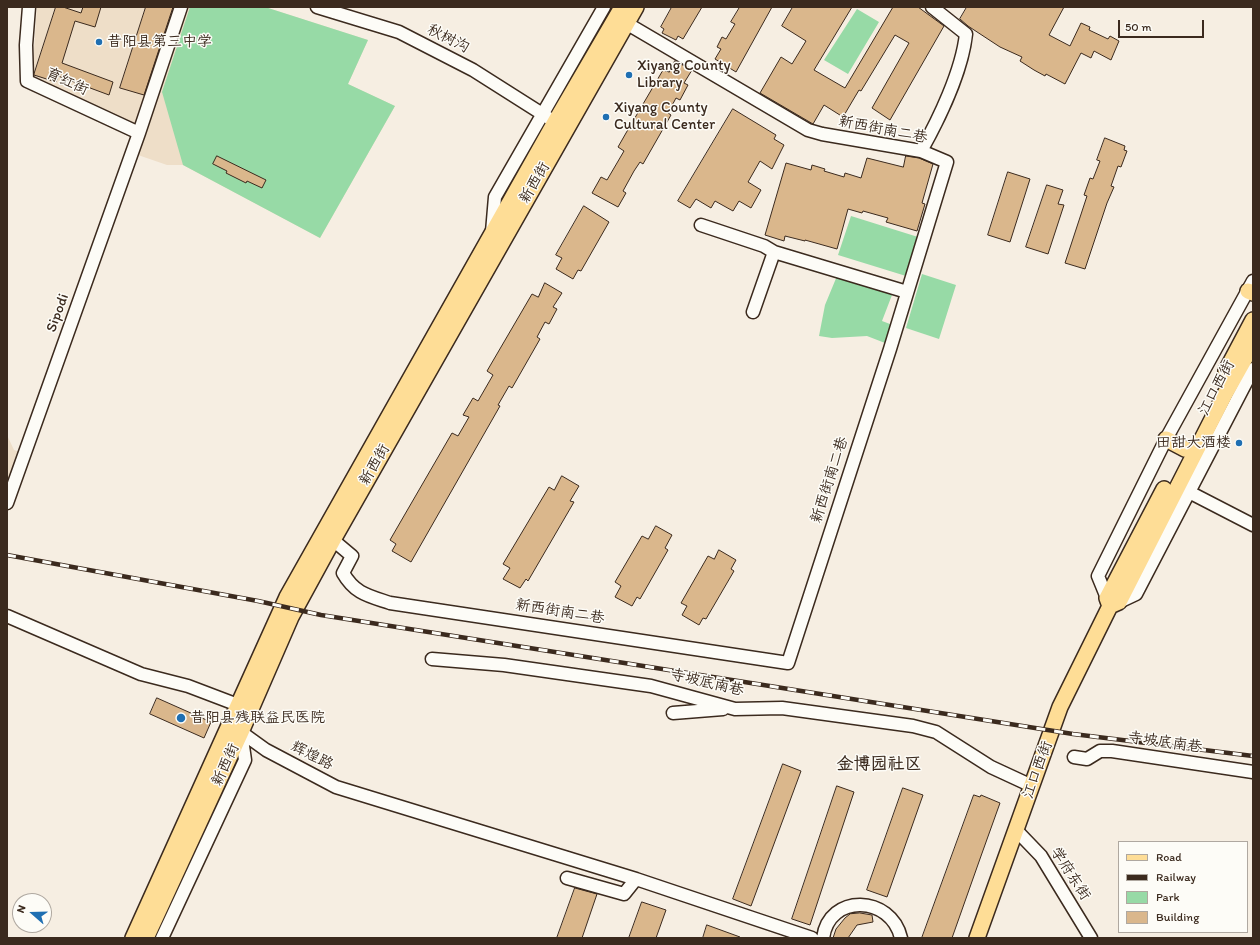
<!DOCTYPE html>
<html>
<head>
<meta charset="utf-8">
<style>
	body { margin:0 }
	#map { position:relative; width:1260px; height:945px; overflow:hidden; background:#f6eee2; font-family:Itim,sans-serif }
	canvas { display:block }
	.frame { position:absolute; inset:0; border:8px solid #3b2a1e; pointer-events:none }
	.legend { position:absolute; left:1118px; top:841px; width:130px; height:92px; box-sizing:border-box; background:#fdfcf7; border:1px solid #afa8a0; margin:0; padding:5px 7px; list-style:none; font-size:12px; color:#3b2a1e }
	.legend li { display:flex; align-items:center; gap:8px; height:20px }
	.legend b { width:20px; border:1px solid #afa8a0 }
	.north { position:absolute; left:12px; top:893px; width:40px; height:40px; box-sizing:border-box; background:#fdfcf7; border:1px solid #afa8a0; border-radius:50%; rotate:290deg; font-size:11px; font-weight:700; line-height:16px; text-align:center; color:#3b2a1e }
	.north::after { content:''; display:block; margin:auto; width:14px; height:18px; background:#1f6fb2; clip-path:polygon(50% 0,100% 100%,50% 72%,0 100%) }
	.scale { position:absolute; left:1118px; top:20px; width:86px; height:18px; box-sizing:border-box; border:2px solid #3b2a1e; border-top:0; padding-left:5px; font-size:12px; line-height:14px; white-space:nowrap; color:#3b2a1e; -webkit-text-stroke:3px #fdfcf7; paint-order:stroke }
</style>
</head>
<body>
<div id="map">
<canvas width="1260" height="945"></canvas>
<div class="frame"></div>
<ul class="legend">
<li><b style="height:5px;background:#fedd96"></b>Road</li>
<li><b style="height:5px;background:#3b2a1e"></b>Railway</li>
<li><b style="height:11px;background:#97daa6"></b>Park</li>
<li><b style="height:11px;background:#dab78c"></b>Building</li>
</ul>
<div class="north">N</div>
<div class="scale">50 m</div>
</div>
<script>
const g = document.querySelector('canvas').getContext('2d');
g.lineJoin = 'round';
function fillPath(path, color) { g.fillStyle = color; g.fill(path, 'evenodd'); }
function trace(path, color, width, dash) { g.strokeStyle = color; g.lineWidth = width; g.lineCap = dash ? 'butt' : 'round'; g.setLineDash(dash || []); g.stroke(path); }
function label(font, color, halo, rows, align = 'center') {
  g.font = font + ' Itim,"LXGW WenKai TC",sans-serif'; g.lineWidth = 3; g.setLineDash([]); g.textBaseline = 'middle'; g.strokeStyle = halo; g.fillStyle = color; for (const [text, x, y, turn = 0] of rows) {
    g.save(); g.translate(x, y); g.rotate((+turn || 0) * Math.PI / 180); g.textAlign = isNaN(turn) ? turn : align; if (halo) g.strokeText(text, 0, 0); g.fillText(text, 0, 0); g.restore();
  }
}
fillPath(new Path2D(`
	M37,7H265L368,40L348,84L395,106L320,238L183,165H167L138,155L147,131L32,77Z
	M7,435L14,450L20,452L7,482Z`), '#eedec8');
fillPath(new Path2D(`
	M190,7H265L368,40L348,84L395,106L320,238L183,165L162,92Z
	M857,9L879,22L848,74L824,60Z
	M851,216L918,237L906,276L838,255Z
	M922,274L956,285L939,339L906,328Z
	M837,276L888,291L892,295L882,321L890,324V334L885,343L867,336L832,338L819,336L825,305Z`), '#97daa6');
const building = new Path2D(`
	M56,7H63L81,13L83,7H101L95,27L75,21L62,63L113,82L109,95L58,76L56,82L34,75Z
	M146,7H173L144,95L120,88Z
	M672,7H702L683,39L678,36L676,40L662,33L664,29L661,27Z
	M740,7H772L736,72L715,59L721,49L717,47L722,37L726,39L735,24L731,22Z
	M793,7H852L814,70L845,88L893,7H918L944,26L890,120L872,108L909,43L895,35L861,91L859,90L843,117L824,105L813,124L760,93L781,57L792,64L806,41L782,26Z
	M967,7H1064L1049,35L1070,46L1081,23L1090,27L1089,30L1108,39L1110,36L1119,41L1111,60L1094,51L1091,58L1081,53L1065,84L1046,74L1045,76L1034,70L1020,61L1022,57L1000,47L968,26L960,19Z
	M675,61L692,70L684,83L688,85L680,100L676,98L668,113L671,115L643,164L640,162L634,171L623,191L626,193L618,207L592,193L601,177L607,180L624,151L618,147L626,133L663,70L669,72Z
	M733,109L776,135L774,139L784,145L772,169L760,161L748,182L761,190L751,208L739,201L733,211L715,201L711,208L696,199L690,208L678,201Z
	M1105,138L1125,146L1124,150L1127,151L1121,167L1118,166L1111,186L1114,187L1107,203L1085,269L1065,263L1087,196L1084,195L1090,178L1093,179L1100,161L1097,160Z
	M217,156L266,180L262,188L247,181L246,183L226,173L227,171L213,164Z
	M906,156L919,158L933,164L922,203L925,204L917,231L886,222L888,218L863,211L862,213L848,209L837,249L805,240V241L785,236L784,241L765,235L786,163L811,170L812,165L825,169L824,171L844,177L845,173L861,178L867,158L903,167Z
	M1008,172L1030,179L1010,242L988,235Z
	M1047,185L1063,190L1058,204L1064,205L1048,254L1026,247Z
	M584,206L609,222L581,271L578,270L573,279L556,269L562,258L556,255Z
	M545,283L562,293L553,307L557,309L549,324L545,322L537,337L540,339L512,388L509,386L498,405L500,406L411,562L392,551L396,544L390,540L452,433L458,436L469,417L463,415L473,398L478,401L493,375L487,371L532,294L538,297Z
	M562,476L579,486L570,501L574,502L528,581L526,579L520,588L503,579L510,568L503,564L549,487L554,490Z
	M656,526L672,535L665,548L668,550L640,599L637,597L632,606L615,597L621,586L615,582L642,536L648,539Z
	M719,550L736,560L731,569L734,571L706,619L703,618L699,625L682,615L687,606L681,603L708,556L714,559Z
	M157,698L211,722L204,738L150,714Z
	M783,764L801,771L751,906L733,899Z
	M837,786L854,792L810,925L792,919Z
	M903,788L923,795L887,897L867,890Z
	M974,795L980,797L981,795L1000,803L981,856L952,938H922Z
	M575,888L597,894L582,938H557Z
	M642,902L666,910L656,938H629Z
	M860,913L872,915L873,922L857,925L848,938H833L836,929L845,918L850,914Z
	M707,925L740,937V938H703Z`);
fillPath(building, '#dab78c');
trace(building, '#3b2a1e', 1);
const minor = new Path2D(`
	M29,7L26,45L27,81L139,133
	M317,7L399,32L473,70L555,122
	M921,151C939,119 962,71 966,34L932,7
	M701,225L764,246L774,252
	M492,232L495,197L604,7
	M753,312L774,252L907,292
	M1189,492L1253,525
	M7,503L139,133L181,7
	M333,540L352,556L343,573C355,594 369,596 390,603L788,663L890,349L947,162L921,151L822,134L808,130L626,23
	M1107,598L1098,576L1166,439L1253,281
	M1119,602L1136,594L1253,369
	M7,616L141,674L188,686L238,705L241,732L266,750L336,787L636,879
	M432,659L504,665L651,686L735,709L782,708L913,726L936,732L991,767L1032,786
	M673,713L723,709
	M1074,757L1087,759L1100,751H1112L1253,772
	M1016,830L1041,856L1091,938
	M567,878L624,894L636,879L812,938
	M162,938L245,760L241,732
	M823,938C829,893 891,895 901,938`);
const major = new Path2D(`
	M1248,291L1253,293
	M1226,371L1253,320
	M1166,439L1185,449
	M1110,606L1107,598L1164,489
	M133,938L287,597L555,122L622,7
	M146,938L241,732L291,617L333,540L636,7
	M977,938L1060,707L1110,606L1119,602L1225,394L1253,344`);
trace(minor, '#3b2a1e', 15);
trace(major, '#3b2a1e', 18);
trace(minor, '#fdfcf7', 12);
trace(major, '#fedd96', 15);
const rail = new Path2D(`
	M7,555L258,601L321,615L1073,734L1253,756`);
trace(rail, '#3b2a1e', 4.5);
trace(rail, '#fdfcf7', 3, [9]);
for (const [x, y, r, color] of [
	[99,42,4,"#1f6fb2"],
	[629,75,4,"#1f6fb2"],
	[606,117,4,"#1f6fb2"],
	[1239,443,4,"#1f6fb2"],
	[181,718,5,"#1f6fb2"]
]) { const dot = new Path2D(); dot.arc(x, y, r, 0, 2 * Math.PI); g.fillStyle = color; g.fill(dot); trace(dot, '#fdfcf7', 1.5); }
label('15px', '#3b2a1e', '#fdfcf7', [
	["秋树沟",448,39,27],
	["育红街",67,82,25],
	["新西街南二巷",883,130,11],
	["新西街",535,183,-60],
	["Sipodi",58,313,-70],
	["江口西街",1217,388,-62],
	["新西街",375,465,-60],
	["新西街南二巷",830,480,-72],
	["新西街南二巷",560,612,9],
	["寺坡底南巷",707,683,13],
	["寺坡底南巷",1165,743,8],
	["辉煌路",312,756,27],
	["新西街",226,765,-65],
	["江口西街",1038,770,-70],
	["学府东街",1070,874,57]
]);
label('15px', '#3b2a1e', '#fdfcf7', [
	["昔阳县第三中学",107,42],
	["Xiyang County",637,66],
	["Library",637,83],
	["Xiyang County",614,108],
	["Cultural Center",614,125],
	["田甜大酒楼",1231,443,"right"],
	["昔阳县残联益民医院",190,718]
], 'left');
label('bold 17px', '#3b2a1e', '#fdfcf7', [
	["金博园社区",879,765]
]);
</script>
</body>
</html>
